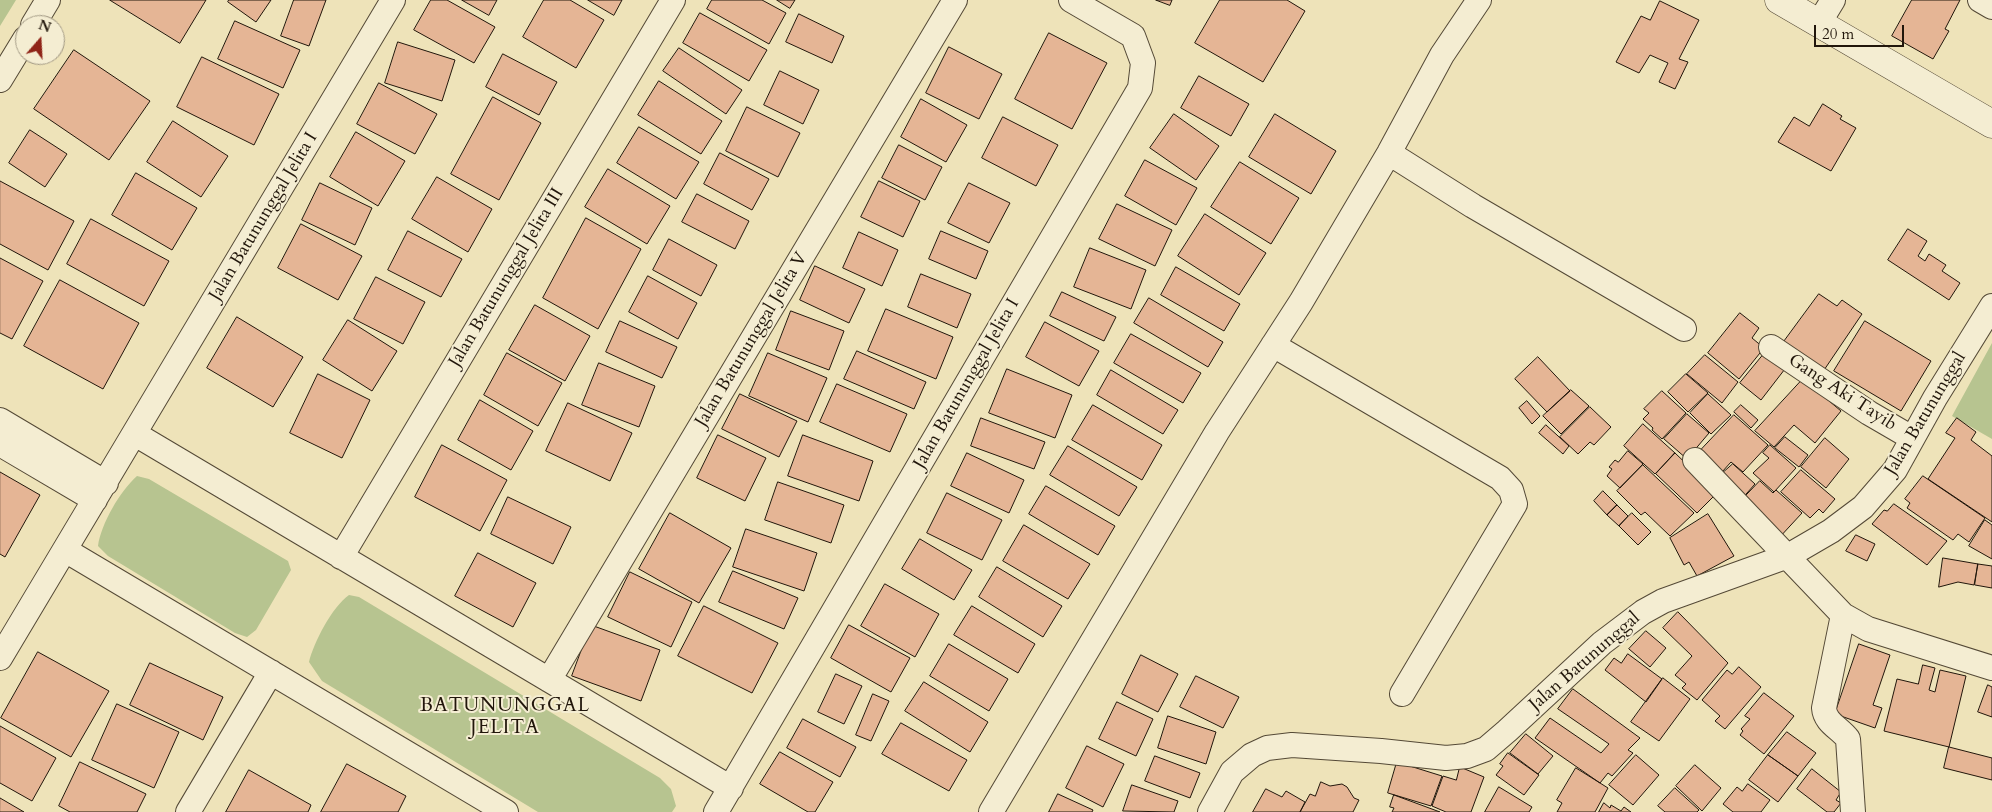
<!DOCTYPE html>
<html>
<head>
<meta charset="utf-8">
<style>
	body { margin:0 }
	#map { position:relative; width:1992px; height:812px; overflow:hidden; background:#eee3b9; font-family:Cardo,serif }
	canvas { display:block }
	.north { position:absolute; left:15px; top:15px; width:50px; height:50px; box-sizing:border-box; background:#f4edd2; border:1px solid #a09782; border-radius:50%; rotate:19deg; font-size:14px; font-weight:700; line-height:20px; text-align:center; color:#21160b }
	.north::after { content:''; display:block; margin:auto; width:18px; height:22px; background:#8f2418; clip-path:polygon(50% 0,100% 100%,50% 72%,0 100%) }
	.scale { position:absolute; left:1814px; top:25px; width:90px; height:22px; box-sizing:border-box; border:2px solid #21160b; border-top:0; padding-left:6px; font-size:15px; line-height:18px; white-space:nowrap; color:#21160b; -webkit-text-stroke:4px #f4edd2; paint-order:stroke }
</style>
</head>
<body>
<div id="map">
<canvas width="1992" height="812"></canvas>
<div class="north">N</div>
<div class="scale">20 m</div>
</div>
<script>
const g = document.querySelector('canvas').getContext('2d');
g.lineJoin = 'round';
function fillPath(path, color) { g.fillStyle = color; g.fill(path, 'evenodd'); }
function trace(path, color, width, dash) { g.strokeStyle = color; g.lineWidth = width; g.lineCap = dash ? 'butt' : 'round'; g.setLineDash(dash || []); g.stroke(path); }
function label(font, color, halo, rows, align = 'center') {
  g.font = font + ' Cardo,serif'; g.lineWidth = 4; g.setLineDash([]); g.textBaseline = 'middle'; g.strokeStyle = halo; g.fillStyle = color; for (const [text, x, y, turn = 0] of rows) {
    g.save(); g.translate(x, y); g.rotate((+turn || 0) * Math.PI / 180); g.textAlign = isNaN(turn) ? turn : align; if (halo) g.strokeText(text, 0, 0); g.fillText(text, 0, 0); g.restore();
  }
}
fillPath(new Path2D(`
	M0,0H16L0,26Z
	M1992,343V439L1952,416Z
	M137,476L149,479L288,561L291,570L256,630L247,637L235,633L108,556L98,546C101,524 120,491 137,476Z
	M349,595L359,597L660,778L671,789L676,806L672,812H538L322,681L309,662C314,642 332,607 349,595Z`), '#b7c490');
const building = new Path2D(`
	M110,0H206L180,43Z
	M229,0H271L256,22L228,2Z
	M294,0H326L309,46L281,36Z
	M431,0H447L495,27L474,63L414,30Z
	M462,0H497L489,15Z
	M544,0H570L604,20L576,68L523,37Z
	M588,0H622L614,15Z
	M712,0H762L786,13L769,44L707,9Z
	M777,0H795L790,8Z
	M1156,0H1172L1170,5Z
	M1220,0H1287L1305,11L1263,82L1195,43Z
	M1912,0H1960L1945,29L1949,31L1933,59L1892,36Z
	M1660,1L1699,20L1679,59L1688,62L1675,89L1659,82L1668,63L1650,55L1639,73L1616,62L1641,16L1650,20Z
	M700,13L767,50L749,81L683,43Z
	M799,14L844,36L832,63L786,42Z
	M235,21L300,50L283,88L218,59Z
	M1049,33L1107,63L1072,129L1015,99Z
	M398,42L455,60L442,101L385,83Z
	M949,47L1002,74L979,119L926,93Z
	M679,48L742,90L726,114L663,71Z
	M74,50L150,101L109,160L34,109Z
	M503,54L557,82L539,115L486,87Z
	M202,57L279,94L254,145L177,107Z
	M780,71L819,90L803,124L764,105Z
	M1199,76L1249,104L1231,136L1181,108Z
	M659,81L722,121L701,154L638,115Z
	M379,83L437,114L415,154L357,124Z
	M493,97L541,123L499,200L451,174Z
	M921,99L967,125L946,162L901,137Z
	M1823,104L1842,116L1840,119L1856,128L1831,171L1778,142L1794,117L1809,126Z
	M747,107L800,133L778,177L726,151Z
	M1174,114L1219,146L1196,180L1150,148Z
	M1275,114L1336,151L1311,194L1249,157Z
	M1003,117L1058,145L1036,186L982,158Z
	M173,121L228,156L201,197L147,162Z
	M639,127L699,162L676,199L617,163Z
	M30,130L67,154L45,187L9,163Z
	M356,132L405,161L378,206L330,177Z
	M899,145L942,167L925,200L882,178Z
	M720,153L769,179L752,210L704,184Z
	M1145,160L1197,188L1176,225L1125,196Z
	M1240,162L1299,198L1271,244L1211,207Z
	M608,169L670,206L647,244L585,207Z
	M136,173L197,208L172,250L112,215Z
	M437,177L492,209L468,252L412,219Z
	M0,181L74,221L48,270L0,244Z
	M879,181L920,201L903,237L861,217Z
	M320,183L372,208L355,245L302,220Z
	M969,183L1010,203L989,243L948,223Z
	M697,194L749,221L735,249L682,222Z
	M1117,204L1172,230L1155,266L1099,239Z
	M1205,214L1266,253L1239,295L1178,256Z
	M586,218L641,249L598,329L543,298Z
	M91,219L169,261L144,306L67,264Z
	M301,224L362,256L338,300L278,268Z
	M1908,229L1927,241L1918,256L1925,261L1929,254L1946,265L1942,271L1960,283L1949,300L1888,260Z
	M408,231L462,259L441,297L388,270Z
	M941,231L988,251L976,279L929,259Z
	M859,232L898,250L882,286L843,268Z
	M669,239L717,265L701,296L653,270Z
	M1090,248L1146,270L1131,309L1074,287Z
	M0,258L43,281L12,339L0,333Z
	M815,266L865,289L849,323L800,300Z
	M1176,267L1240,304L1224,331L1161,295Z
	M921,274L971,294L957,328L908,307Z
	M648,276L697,303L678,339L629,312Z
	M376,277L425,302L403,344L354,319Z
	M60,280L139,323L103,389L24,346Z
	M1062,292L1116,317L1104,341L1050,316Z
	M1819,294L1837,306L1842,300L1862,314L1820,376L1780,347Z
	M1149,298L1223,342L1208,367L1134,323Z
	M535,305L590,336L565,381L509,350Z
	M886,309L953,337L936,379L868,351Z
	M791,311L844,331L829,370L776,350Z
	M1740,313L1759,328L1752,338L1764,348L1739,379L1708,353Z
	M237,317L303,357L273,407L207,368Z
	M348,320L397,351L372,391L323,360Z
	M620,321L677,347L662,378L606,352Z
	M1865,321L1931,361L1901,411L1834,371Z
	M1045,322L1099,351L1079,386L1026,357Z
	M1131,334L1201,373L1183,403L1114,363Z
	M1768,349L1788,365L1761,400L1740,383Z
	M857,351L926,382L914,409L844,379Z
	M507,353L562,383L538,426L484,395Z
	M768,353L827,378L808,422L749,396Z
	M1705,355L1738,382L1722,403L1687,374Z
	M1538,357L1570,391L1547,412L1515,379Z
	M599,363L655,386L639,427L582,405Z
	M1007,369L1072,395L1055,438L989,413Z
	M1111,370L1178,410L1163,434L1097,395Z
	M318,374L370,400L342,458L290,433Z
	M1686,374L1708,393L1688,412L1668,392Z
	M1803,379L1841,411L1815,443L1794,425L1774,447L1755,431Z
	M837,384L907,414L890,452L820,422Z
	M1571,390L1589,406L1561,434L1543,416Z
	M1662,391L1686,413L1662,439L1652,430L1653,428L1643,419L1649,413L1644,409Z
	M740,394L797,421L779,457L722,429Z
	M1708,394L1731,415L1711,434L1690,413Z
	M480,400L533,431L511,470L458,440Z
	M1527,401L1540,416L1532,424L1519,408Z
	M568,403L632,433L610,481L546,451Z
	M1093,405L1162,445L1142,480L1072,440Z
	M1741,405L1758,420L1751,428L1734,412Z
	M1590,407L1611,427L1594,445L1590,442L1578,454L1560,437Z
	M1687,414L1709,433L1687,459L1664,439Z
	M1734,415L1768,445L1743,472L1731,462L1722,472L1701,450Z
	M981,418L1045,442L1034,469L971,446Z
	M1957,418L1976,432L1971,440L1992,456V522L1928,479L1955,438L1946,433Z
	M1643,424L1675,453L1655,474L1624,446Z
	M1546,425L1569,446L1563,454L1539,433Z
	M718,435L766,458L745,501L697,478Z
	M803,435L873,461L859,501L788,476Z
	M1785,437L1808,455L1799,467L1775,448Z
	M1825,438L1849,459L1826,488L1801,467Z
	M442,445L507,480L480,531L415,497Z
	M1770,445L1796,468L1774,492L1753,473L1769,458L1763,453Z
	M1068,446L1137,487L1119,516L1050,475Z
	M1628,451L1643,464L1620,488L1607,476L1612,469L1609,467L1615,460L1618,462Z
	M967,453L1024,480L1009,513L951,486Z
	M1675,453L1717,493L1697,513L1656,474Z
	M1733,464L1755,484L1739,502L1716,479Z
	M1643,465L1694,513L1670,536L1645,512L1641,515L1617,491Z
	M1801,470L1835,499L1823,513L1819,509L1810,518L1781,492Z
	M0,472L40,495L5,557L0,554Z
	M1923,476L1985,518L1969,542L1958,534L1953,540L1907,508L1910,503L1905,499Z
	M1760,481L1773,493L1776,490L1802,513L1778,539L1739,503Z
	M778,482L844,505L831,543L765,520Z
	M1046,486L1115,526L1098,555L1029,514Z
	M1603,491L1617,505L1607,515L1594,501Z
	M947,493L1002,520L982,560L927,533Z
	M508,497L571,527L553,564L491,534Z
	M1894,504L1947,541L1927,565L1872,524L1884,510L1887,511Z
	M1617,505L1628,516L1619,526L1607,515Z
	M670,513L731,548L699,603L639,569Z
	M1632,513L1651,532L1638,545L1619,526Z
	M1708,514L1734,556L1697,576L1689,562L1684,565L1670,538Z
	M1985,520L1992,525V559L1969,546Z
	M1024,525L1090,564L1068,599L1003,561Z
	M746,529L817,553L804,591L733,567Z
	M1856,535L1875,544L1867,561L1846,551Z
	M920,539L972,570L954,600L902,569Z
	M478,553L536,583L513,627L455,596Z
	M1943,558L1978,564L1974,585L1958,582L1939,587Z
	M1978,564L1992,566V588L1975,585Z
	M997,567L1062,606L1043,637L979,597Z
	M733,571L798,598L784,629L719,602Z
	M630,572L692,602L671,647L608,617Z
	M885,584L939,614L915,657L861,626Z
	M704,606L778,643L752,693L678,656Z
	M972,606L1035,644L1018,673L954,635Z
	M1678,612L1728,663L1697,700L1682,688L1686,684L1675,675L1692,656L1663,628Z
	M591,625L660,650L641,701L572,676Z
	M849,625L910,658L891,692L831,658Z
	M1646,631L1666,648L1650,667L1629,649Z
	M949,644L1008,679L989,711L930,676Z
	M1859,644L1890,655L1873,705L1882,708L1875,728L1835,714Z
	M38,652L109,691L71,757L1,718Z
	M1628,654L1662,679L1646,702L1605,670L1614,658L1621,663Z
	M1141,655L1178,674L1158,712L1122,694Z
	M150,663L223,697L203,740L130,705Z
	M1923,665L1935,668L1929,690L1935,692L1940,670L1966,676L1949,747L1884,731L1897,679L1918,684Z
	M1739,667L1761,687L1725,729L1715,721L1720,716L1702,700L1727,670L1732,674Z
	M836,674L862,686L844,724L818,712Z
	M1196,676L1239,697L1223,728L1180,707Z
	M1663,678L1690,699L1659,741L1631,722Z
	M924,682L988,722L970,752L905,711Z
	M1988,685L1992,687V717L1978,712Z
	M1573,689L1640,738L1628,750L1633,753L1612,776L1608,773L1600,783L1535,738L1550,718L1601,753L1609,744L1558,709Z
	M1764,693L1794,716L1764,754L1740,735L1743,731L1741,729L1750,719L1745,716Z
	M873,694L889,701L871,741L856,735Z
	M1117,702L1153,719L1136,756L1099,739Z
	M117,704L179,732L154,788L92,760Z
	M1168,716L1216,732L1206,764L1158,748Z
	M803,719L856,747L840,777L787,748Z
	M901,723L967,760L949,791L882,754Z
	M0,726L56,758L32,801L0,783Z
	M1787,732L1816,753L1798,776L1768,755Z
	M1526,734L1553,756L1538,774L1510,753Z
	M1087,746L1124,764L1103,807L1066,788Z
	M1949,747L1992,758V780L1944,768Z
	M780,752L833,782L815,812H808L760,784Z
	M1508,753L1539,775L1524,795L1496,775L1503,766L1500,764Z
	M1636,755L1659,775L1633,805L1609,785Z
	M1768,755L1798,776L1778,802L1749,780Z
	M1155,756L1200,773L1190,798L1145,781Z
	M80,762L146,794L137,812H70L59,806Z
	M1397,762L1442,776L1431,806L1388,793Z
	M347,764L406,796L398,812H321Z
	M1695,765L1721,788L1702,811L1676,786Z
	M1460,767L1484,777L1471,812H1446L1432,806L1443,776L1456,780Z
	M1576,768L1608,788L1595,812H1557L1562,803L1557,800Z
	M1812,769L1841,792L1836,800L1841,803L1834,812H1827L1797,789Z
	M249,770L311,805L308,812H226Z
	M1321,782L1330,786L1342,784L1347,787L1354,798L1359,800L1353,812H1300L1310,794L1315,796Z
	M1748,784L1770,800L1761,812H1733L1723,804L1737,787L1742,791Z
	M1132,785L1178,801L1174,812L1123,811Z
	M1499,787L1532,807L1529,812H1485Z
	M1675,788L1699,810L1697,812H1665L1658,806Z
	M1266,789L1282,797L1286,791L1305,802L1300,812H1253Z
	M1058,794L1093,810L1092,812H1049Z
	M1394,795L1440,812H1392L1394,808L1390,807Z
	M0,798L24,812H0Z
	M1604,803L1610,808L1611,805L1621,811L1624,807L1631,812H1599Z`);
fillPath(building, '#e5b595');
trace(building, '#21160b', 1);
const minor = new Path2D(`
	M1980,0L1992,7
	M1819,23L1833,0
	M33,25L48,0
	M0,80L25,39
	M1389,153L1473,206L1684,329
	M1273,345L1500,478L1511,490L1515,504L1402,694
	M1771,347L1869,413L1912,438
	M0,420L106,483
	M135,434L731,788
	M0,444L95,500
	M1695,460L1843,615L1868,629L1992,668
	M65,550L506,812
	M341,557L673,0
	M1843,615L1824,708C1825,723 1840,728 1848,739L1853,812
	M0,658L393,0
	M549,680L955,0
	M188,812L271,672
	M716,812L1140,88L1143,63L1133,36L1071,0
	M991,812L1217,432L1301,302L1389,153L1442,55L1479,0
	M1210,812L1232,772L1252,755L1267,748L1292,745L1381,751L1446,758L1467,756L1486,749L1507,731L1602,643L1643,612L1663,601L1788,556L1831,531L1863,507L1895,470L1935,398L1992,306`);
const tertiary = new Path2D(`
	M1779,0L1992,124`);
trace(minor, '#544936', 26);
trace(tertiary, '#544936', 29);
trace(minor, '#f4edd2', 24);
trace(tertiary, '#f4edd2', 28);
label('18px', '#21160b', '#f4edd2', [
	["Jalan Batununggal Jelita I",264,217,-59],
	["Jalan Batununggal Jelita III",507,278,-59],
	["Jalan Batununggal Jelita V",752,340,-59],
	["Jalan Batununggal Jelita I",967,384,-60],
	["Gang Aki Tayib",1842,393,33],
	["Jalan Batununggal",1926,414,-59],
	["Jalan Batununggal",1585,662,-41]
]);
g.letterSpacing = '1px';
label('19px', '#21160b', '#f4edd2', [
	["BATUNUNGGAL",505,707],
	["JELITA",505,729]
]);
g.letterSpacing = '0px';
</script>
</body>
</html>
